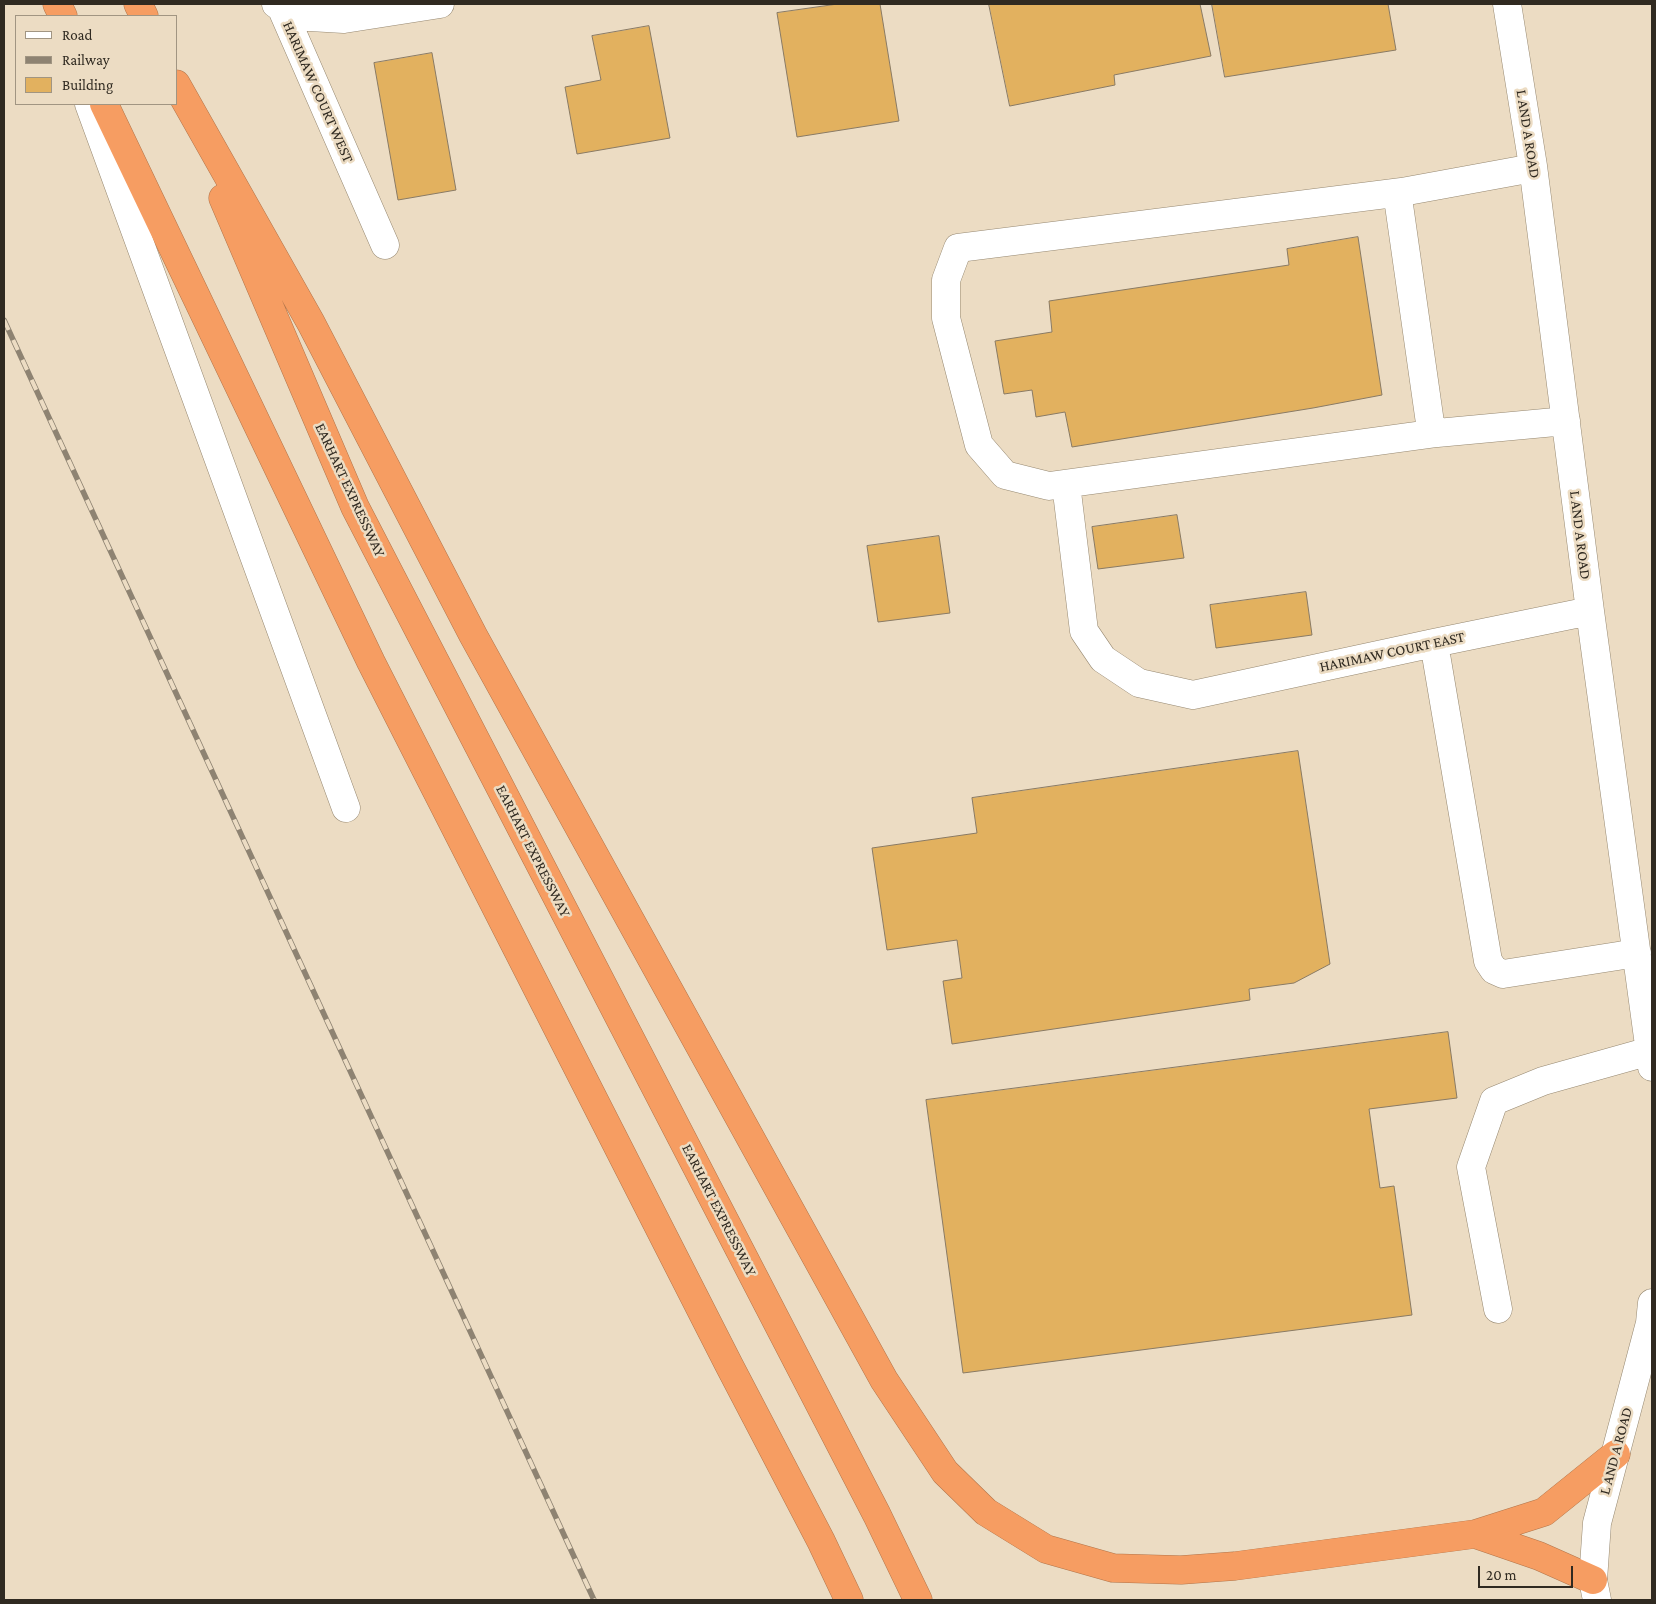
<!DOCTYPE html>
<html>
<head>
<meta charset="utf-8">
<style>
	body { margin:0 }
	#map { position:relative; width:1656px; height:1604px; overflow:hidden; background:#ecdcc3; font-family:"Crimson Pro",serif }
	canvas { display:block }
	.frame { position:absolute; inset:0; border:5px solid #302a21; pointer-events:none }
	.legend { position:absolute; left:15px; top:15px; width:162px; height:90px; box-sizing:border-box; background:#ecdcc3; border:1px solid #a19582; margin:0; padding:6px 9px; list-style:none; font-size:15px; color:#302a21 }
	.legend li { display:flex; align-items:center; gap:10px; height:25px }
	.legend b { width:25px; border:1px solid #a19582 }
	.scale { position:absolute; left:1478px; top:1566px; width:95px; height:22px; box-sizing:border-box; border:2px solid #302a21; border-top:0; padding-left:6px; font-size:15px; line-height:18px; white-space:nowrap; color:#302a21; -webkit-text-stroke:4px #ecdcc3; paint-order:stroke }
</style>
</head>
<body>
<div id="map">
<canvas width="1656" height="1604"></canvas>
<div class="frame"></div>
<ul class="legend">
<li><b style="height:6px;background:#fff"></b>Road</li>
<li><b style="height:6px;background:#8e8372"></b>Railway</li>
<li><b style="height:14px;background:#e2b15f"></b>Building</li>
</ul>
<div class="scale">20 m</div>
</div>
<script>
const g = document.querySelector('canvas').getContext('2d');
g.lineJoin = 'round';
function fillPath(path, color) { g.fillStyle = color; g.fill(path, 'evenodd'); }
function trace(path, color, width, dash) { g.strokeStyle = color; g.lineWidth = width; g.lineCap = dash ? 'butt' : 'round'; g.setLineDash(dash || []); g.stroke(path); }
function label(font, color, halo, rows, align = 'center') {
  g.font = font + ' "Crimson Pro",serif'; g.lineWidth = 5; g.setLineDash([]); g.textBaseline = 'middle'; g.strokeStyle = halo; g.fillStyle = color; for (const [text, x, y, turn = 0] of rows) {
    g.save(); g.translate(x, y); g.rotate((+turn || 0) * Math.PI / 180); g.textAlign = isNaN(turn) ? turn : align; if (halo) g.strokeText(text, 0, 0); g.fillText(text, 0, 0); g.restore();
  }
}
const building = new Path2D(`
	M838,4H880L899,121L797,137L777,13Z
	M989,4H1200L1211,56L1114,75L1115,85L1010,106Z
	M1212,4H1388L1396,50L1225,77Z
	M649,26L670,138L577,154L565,87L601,80L592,36Z
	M432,53L456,190L398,200L374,63Z
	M1358,237L1382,395L1313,408L1072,447L1065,412L1036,417L1032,390L1004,394L995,341L1052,332L1049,301L1289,265L1287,249Z
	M1177,515L1184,558L1098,569L1092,527Z
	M939,536L950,613L878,622L867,546Z
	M1306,592L1312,635L1216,648L1210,605Z
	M1298,751L1330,964L1294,983L1249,989L1250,1000L952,1044L943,981L962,978L957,940L887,950L872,848L977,833L972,798Z
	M1448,1032L1457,1098L1369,1109L1380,1188L1394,1186L1412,1315L963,1373L926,1100Z`);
fillPath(building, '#e2b15f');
trace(building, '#897a64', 1);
const minor = new Path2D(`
	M276,4L293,16L344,19L440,4
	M1507,4L1533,166L1590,611L1652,1067
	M281,7L385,245
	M89,104L346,808
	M1533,168L1402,192L1398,198L1430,423L1437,433L1566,421
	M1402,192L958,248L946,280V318L979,445L1005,475L1049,486L1437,433
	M1066,484L1084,631L1103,659L1139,683L1193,695L1434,643L1590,611
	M1434,643L1488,961L1494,970L1503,974L1637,953
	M1498,1309L1471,1167L1494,1101L1543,1081L1650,1051
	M1597,1600L1593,1580L1597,1523L1650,1323L1652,1303`);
const highway = new Path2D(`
	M57,4L63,16
	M138,4L144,16
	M176,84L311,323L473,635L884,1380L945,1472L986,1512L1046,1549L1113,1568L1181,1570L1235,1566L1475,1534L1544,1512L1616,1454
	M104,104L371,662L729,1365L821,1541L849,1600
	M223,198L355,507L877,1515L918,1600
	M1475,1534L1539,1556L1593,1580`);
trace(minor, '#968871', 29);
trace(highway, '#b1754b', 29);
trace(minor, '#fff', 28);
trace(highway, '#f69d62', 28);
const rail = new Path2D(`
	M4,320L594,1600`);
trace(rail, '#8e8372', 5.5);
trace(rail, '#ecdcc3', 4, [11]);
label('15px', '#302a21', '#ecdcc3', [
	["HARIMAW COURT WEST",318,92,66],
	["L AND A ROAD",1528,134,81],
	["EARHART EXPRESSWAY",350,490,65],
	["L AND A ROAD",1580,535,83],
	["HARIMAW COURT EAST",1392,652,-12],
	["EARHART EXPRESSWAY",533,851,63],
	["EARHART EXPRESSWAY",719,1210,63],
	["L AND A ROAD",1616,1451,-75]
]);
</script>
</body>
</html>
